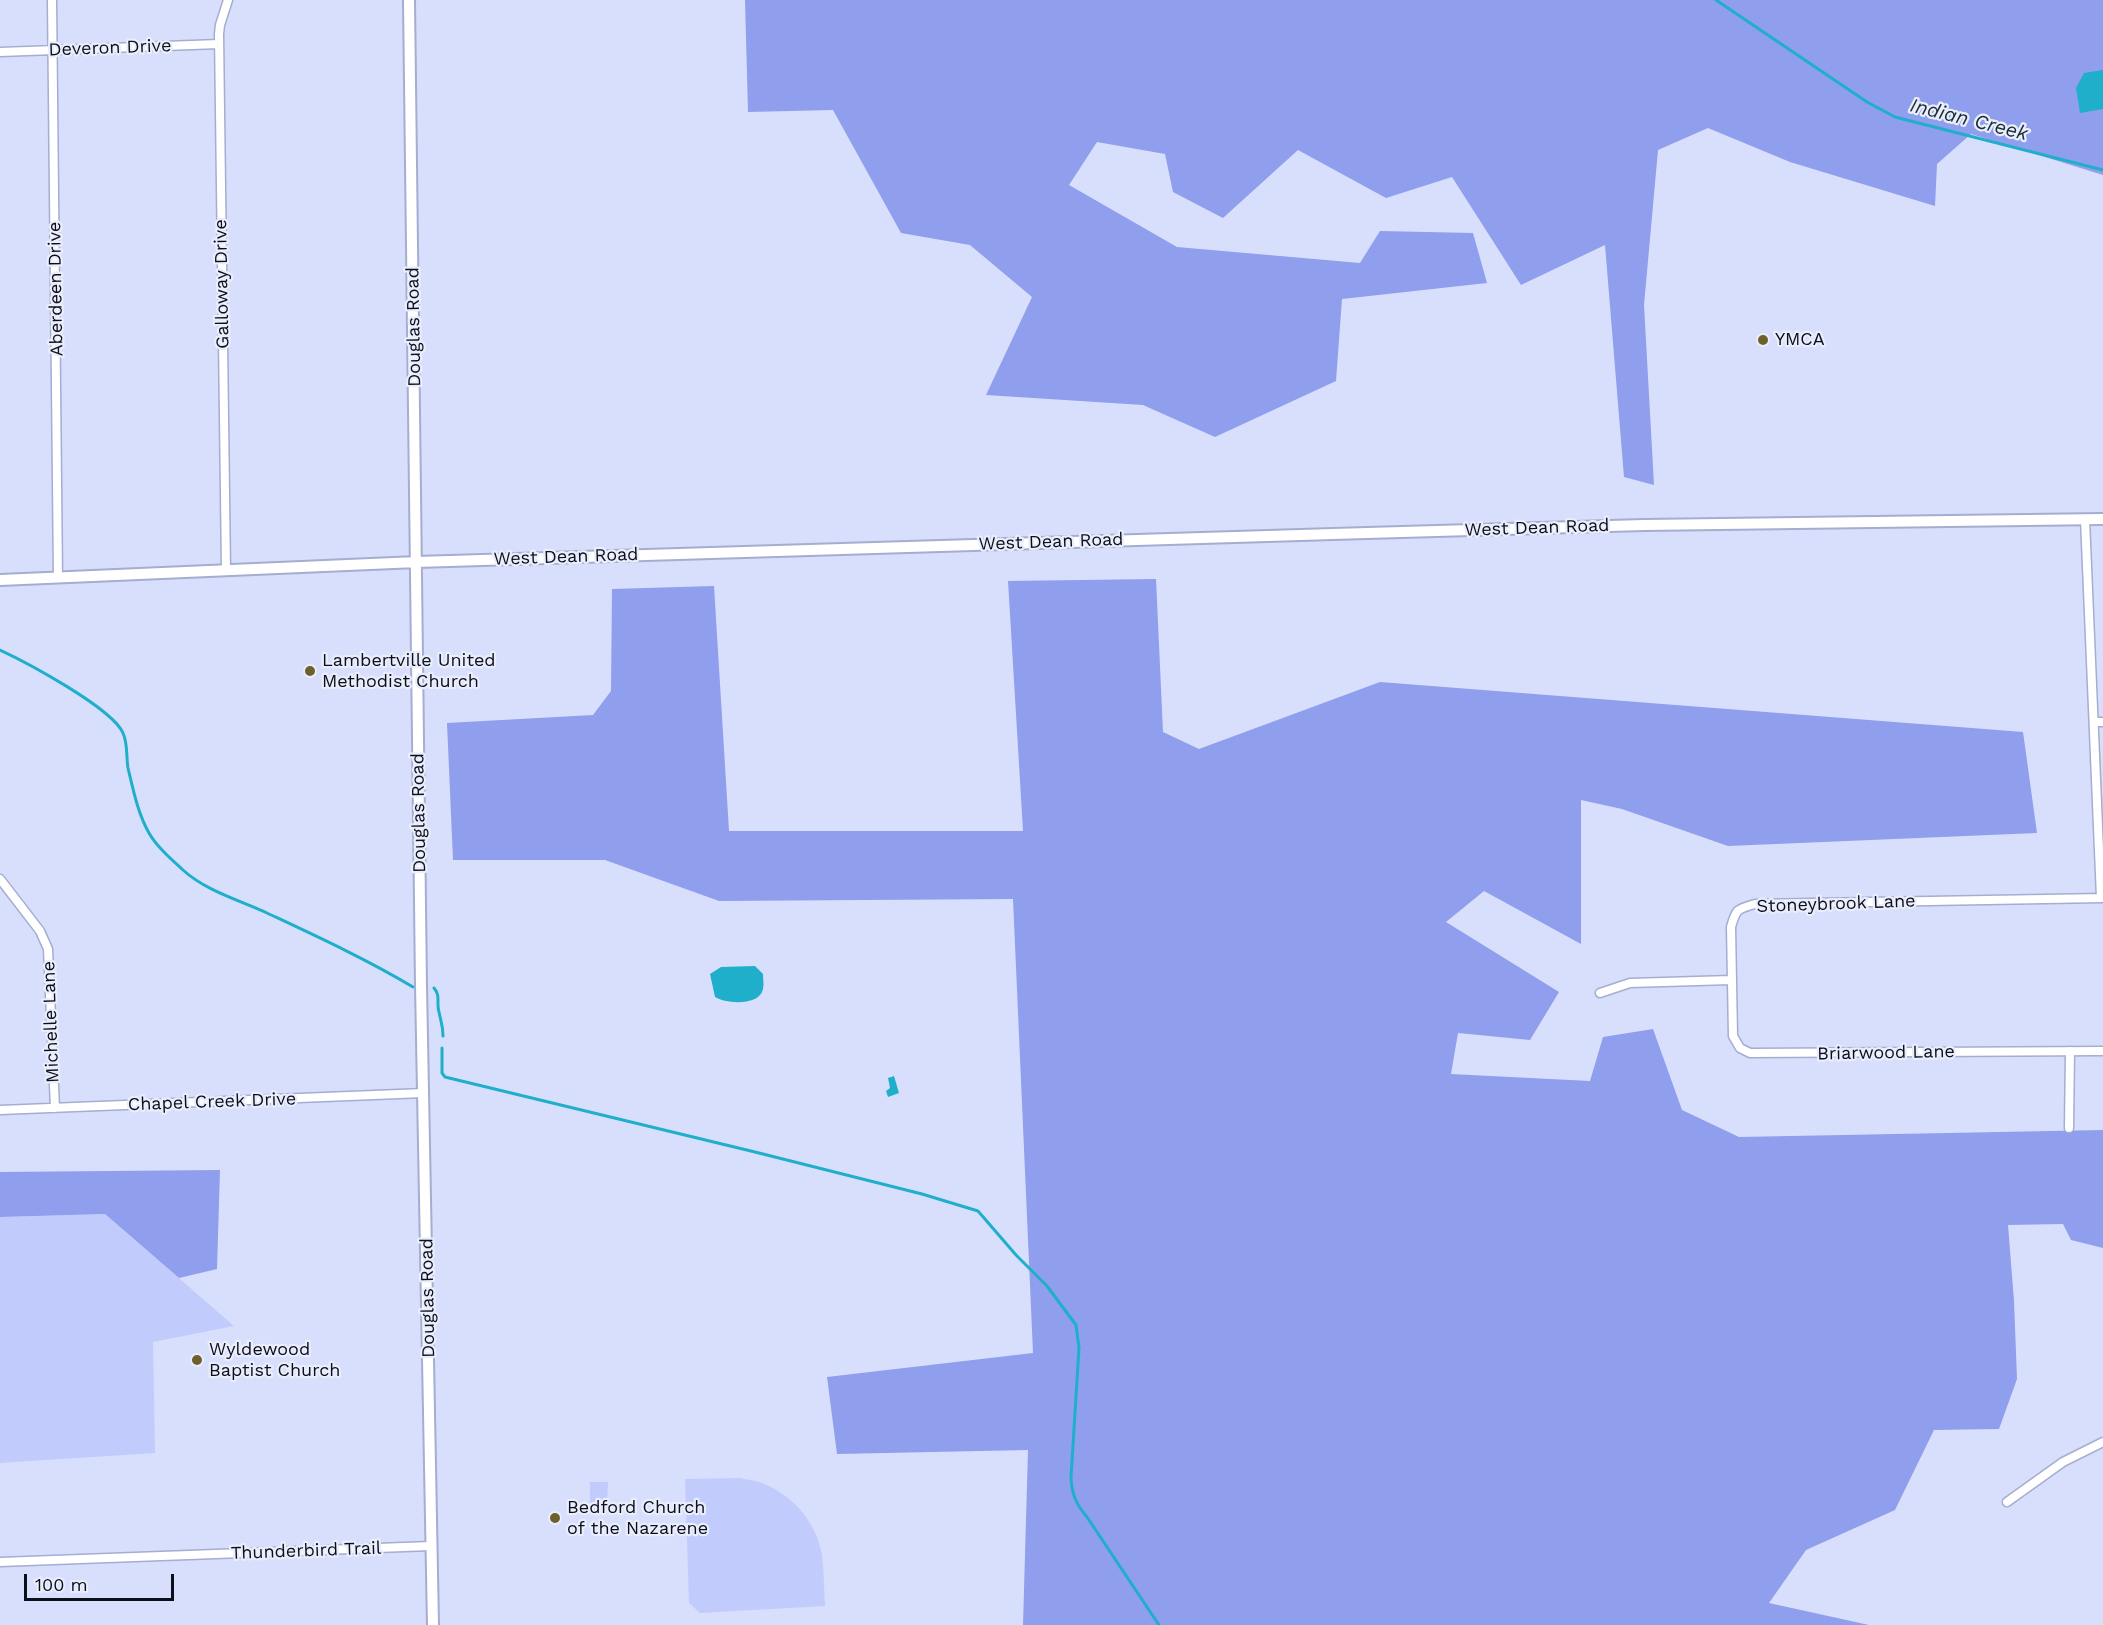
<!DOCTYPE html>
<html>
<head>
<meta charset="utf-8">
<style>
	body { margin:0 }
	#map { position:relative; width:2103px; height:1625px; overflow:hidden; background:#d8dffc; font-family:"Work Sans",sans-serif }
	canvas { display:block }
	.scale { position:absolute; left:24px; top:1574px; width:150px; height:27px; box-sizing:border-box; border:3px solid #0c0e1a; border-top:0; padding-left:8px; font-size:18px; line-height:21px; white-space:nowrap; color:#0c0e1a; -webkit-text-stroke:4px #e9edfc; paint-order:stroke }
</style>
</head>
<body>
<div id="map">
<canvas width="2103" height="1625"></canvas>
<div class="scale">100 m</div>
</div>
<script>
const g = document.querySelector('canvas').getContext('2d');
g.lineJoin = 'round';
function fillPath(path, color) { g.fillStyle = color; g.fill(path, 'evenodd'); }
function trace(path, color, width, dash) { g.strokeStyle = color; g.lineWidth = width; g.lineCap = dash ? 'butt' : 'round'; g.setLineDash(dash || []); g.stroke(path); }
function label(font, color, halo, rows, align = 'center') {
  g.font = font + ' "Work Sans",sans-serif'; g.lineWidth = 4.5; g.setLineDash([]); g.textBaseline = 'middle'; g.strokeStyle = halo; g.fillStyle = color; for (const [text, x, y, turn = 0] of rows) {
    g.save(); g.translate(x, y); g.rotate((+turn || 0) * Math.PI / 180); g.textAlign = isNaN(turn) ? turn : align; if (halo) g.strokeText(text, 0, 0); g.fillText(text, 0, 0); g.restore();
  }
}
fillPath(new Path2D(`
	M105,1214L234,1326L153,1342L155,1453L0,1463V1217Z
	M740,1478C749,1480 759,1481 767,1485C795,1498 817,1524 822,1555C824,1572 824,1589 825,1606L700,1613L689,1603L685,1479Z
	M590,1482H608L607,1510H590Z`), '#c1ccfd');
fillPath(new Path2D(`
	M745,0H2103V175L1971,134L1937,164L1935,206L1790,162L1708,128L1658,150L1644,305L1654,485L1624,477L1605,245L1521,285L1452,177L1386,198L1298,150L1223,218L1173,192L1165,154L1097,142L1069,185L1177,247L1360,263L1380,231L1473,233L1487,283L1342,299L1336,381L1215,437L1143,405L986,395L1032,297L970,245L901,233L833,110L748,112Z
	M1156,579L1163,732L1199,749L1380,682L2023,732L2037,833L1728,846L1622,809L1581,800V944L1484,891L1446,922L1559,992L1530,1040L1458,1033L1451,1074L1590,1081L1603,1037L1653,1029L1682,1110L1739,1137L2103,1130V1248L2071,1240L2063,1224L2008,1225L2014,1301L2017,1379L1999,1429L1934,1430L1895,1510L1806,1550L1769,1603L1869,1625H1023L1028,1450L837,1454L827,1377L1033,1353L1013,899L719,901L605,860H453L447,723L593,715L611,691L612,589L714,586L729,831H1023L1008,581Z
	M220,1170L217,1269L179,1278L105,1214L0,1217V1172Z`), '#8f9eed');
fillPath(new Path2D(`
	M2103,70V109L2080,113L2076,88L2084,73Z
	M755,966L763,974C763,979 764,985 763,989C760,1006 726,1004 715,997L710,974L721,967Z
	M894,1076L899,1093L888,1097L886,1091L890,1088L888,1078Z`), '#1fafca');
trace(new Path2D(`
	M1716,0L1867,102L1895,117L2103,170
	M0,650C26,662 112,708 123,733C128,744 126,756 128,768C133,789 138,814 149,833C157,847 171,859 183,870C206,891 239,900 267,913C316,936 366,959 413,987
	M434,988C441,996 436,1003 439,1012C441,1022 443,1026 443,1036
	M442,1048V1073L445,1077L755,1152L922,1194L978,1211L1016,1255L1047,1286L1076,1325L1079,1348L1071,1478C1072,1495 1076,1504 1087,1517L1159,1625`), '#1fafca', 3);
const minor = new Path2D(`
	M52,0L58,578
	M0,52L219,44
	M2085,519L2101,898
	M226,570L219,34L220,25L228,0
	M2094,722H2103
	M0,879L40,931L48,949L55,1108
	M2103,898L1755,904C1737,909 1736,909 1731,927L1733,1036L1740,1048L1750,1053L2103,1051
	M1600,993L1630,983L1731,980
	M0,1110L424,1093
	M2069,1128L2070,1051
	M2007,1502L2063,1462L2103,1442
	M0,1562L431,1546`);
const tertiary = new Path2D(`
	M409,0L421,985L433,1625
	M0,580L417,562L1333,534L1644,525L2103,519`);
trace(minor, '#a5add0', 11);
trace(tertiary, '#a5add0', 14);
trace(minor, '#fff', 8);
trace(tertiary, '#fff', 10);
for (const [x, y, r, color] of [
	[1763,340,6,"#6d602d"],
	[310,671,6,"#6d602d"],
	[197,1360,6,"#6d602d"],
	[555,1518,6,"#6d602d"]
]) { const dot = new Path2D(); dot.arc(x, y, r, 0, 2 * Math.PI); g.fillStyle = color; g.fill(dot); trace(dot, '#e9edfc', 2); }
label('18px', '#0c0e1a', '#e9edfc', [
	["Deveron Drive",110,48,-2],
	["Galloway Drive",222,284,-91],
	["Aberdeen Drive",56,289,-91],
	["Douglas Road",414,327,-91],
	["West Dean Road",1537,528,-2],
	["West Dean Road",1051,542,-2],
	["West Dean Road",566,557,-2],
	["Douglas Road",419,813,-91],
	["Stoneybrook Lane",1836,904,-2],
	["Michelle Lane",51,1022,-92],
	["Briarwood Lane",1886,1053,-1],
	["Chapel Creek Drive",212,1102,-2],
	["Douglas Road",428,1298,-91],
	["Thunderbird Trail",306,1551,-2]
]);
label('18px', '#0c0e1a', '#e9edfc', [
	["YMCA",1775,340],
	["Lambertville United",322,661],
	["Methodist Church",322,682],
	["Wyldewood",209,1350],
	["Baptist Church",209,1371],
	["Bedford Church",567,1508],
	["of the Nazarene",567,1529]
], 'left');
label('italic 20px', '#172d32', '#e9edfc', [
	["Indian Creek",1969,120,14]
]);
</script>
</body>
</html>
